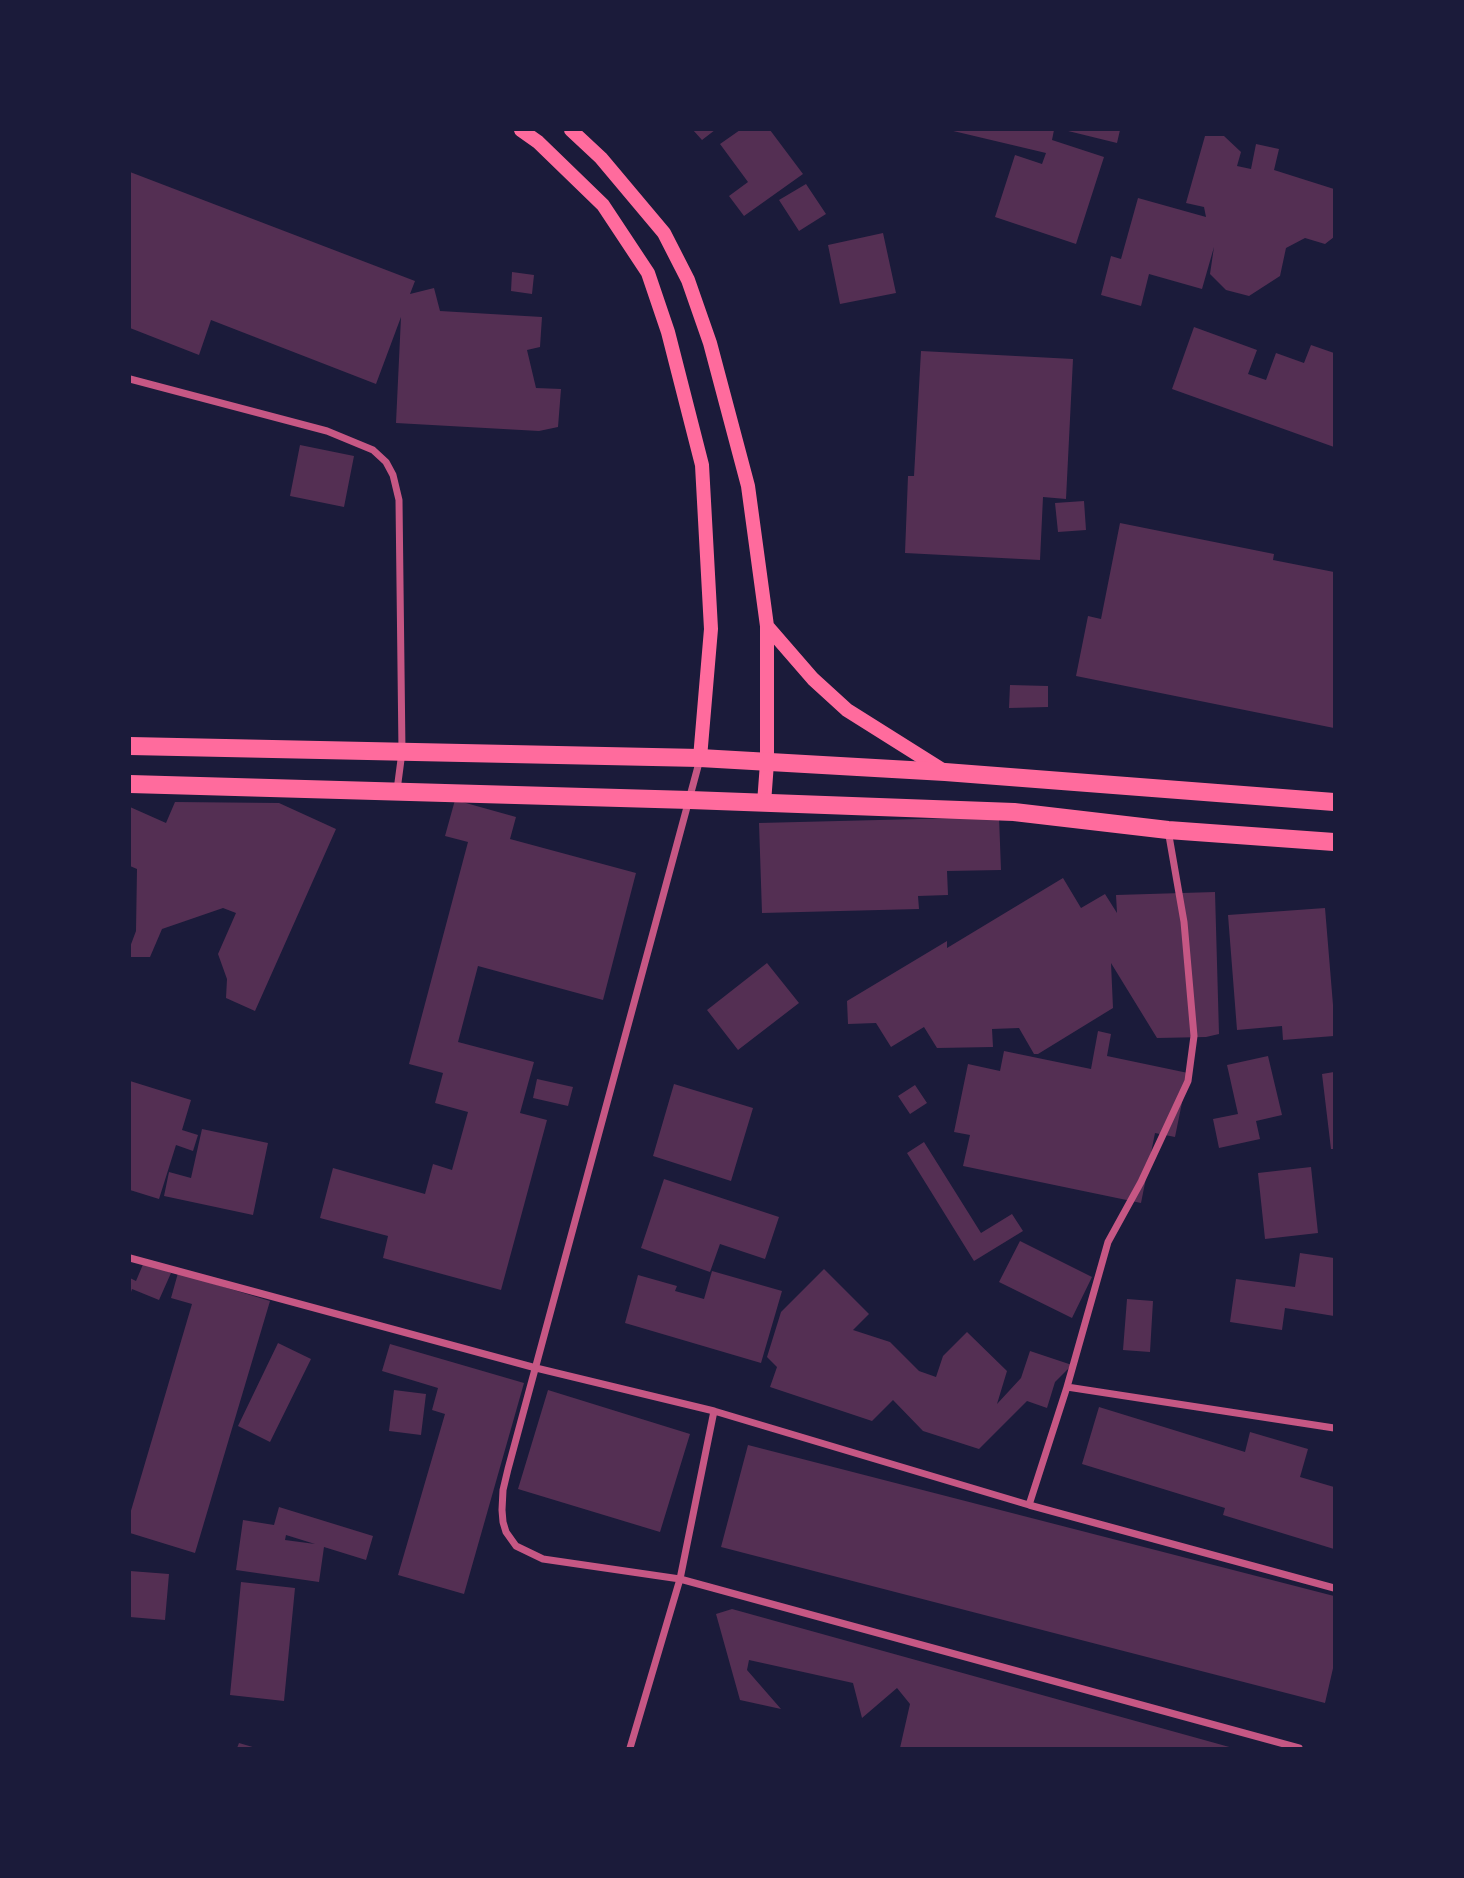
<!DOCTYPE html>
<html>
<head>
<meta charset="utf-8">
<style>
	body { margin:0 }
	#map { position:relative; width:1464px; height:1878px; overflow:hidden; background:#1b1b3a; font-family:"Nunito Sans",sans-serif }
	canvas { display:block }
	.frame { position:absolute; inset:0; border:131px solid #1b1b3a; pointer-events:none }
</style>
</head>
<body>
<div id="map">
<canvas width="1464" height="1878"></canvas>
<div class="frame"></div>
</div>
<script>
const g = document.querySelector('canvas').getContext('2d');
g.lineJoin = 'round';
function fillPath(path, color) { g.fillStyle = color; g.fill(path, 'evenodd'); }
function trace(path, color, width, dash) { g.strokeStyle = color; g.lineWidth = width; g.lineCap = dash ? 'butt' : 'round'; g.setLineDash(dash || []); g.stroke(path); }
fillPath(new Path2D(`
	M693,130H715L702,140Z
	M740,130H770L803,174L744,216L729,196L748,182L720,144Z
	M949,130H1054L1052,140L1104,157L1076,244L995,217L1015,155L1042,164L1046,153Z
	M1064,130H1120L1117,143Z
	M1205,136H1224L1241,152L1237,166L1251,169L1256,144L1279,149L1274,170L1334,189V237L1325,244L1305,238L1286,248L1280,276L1249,296L1226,290L1210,274L1214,247L1202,289L1149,274L1141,306L1101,295L1111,256L1121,259L1138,198L1206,217L1204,207L1186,203Z
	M130,172L415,281L410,294L434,288L440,311L542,317L540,347L527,350L536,388L561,389L558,427L539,431L396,423L401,317L376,384L211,320L199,355L130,328Z
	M806,184L826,214L799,231L779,200Z
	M883,233L896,293L840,304L828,245Z
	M512,272L534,275L532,294L511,291Z
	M1194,327L1257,350L1248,374L1266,380L1276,353L1304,363L1311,345L1334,353V447L1172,389Z
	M921,351L1073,359L1066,499L1043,497L1040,560L905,553L908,476H914Z
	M300,445L354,456L344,507L290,496Z
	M1084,501L1086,530L1058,532L1055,503Z
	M1120,523L1274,554L1273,560L1334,572V728L1076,676L1088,616L1101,619Z
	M1010,685L1048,686V707L1009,708Z
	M455,800L516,817L510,839L636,873L603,1000L478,966L458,1042L534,1062L520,1113L547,1120L501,1290L383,1258L388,1236L320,1218L333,1168L425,1194L433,1164L452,1170L468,1112L435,1103L443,1073L409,1064L468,842L445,836Z
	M175,802L279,803L336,829L255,1011L226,998L227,979L218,954L236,913L223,908L162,929L150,957H130V947L136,931L137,869L130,866V807L166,823Z
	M999,817L1001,870L947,871L948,895L918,896L919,909L762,913L759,823Z
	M1063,878L1081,908L1105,894L1117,913L1116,895L1215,892L1219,1034L1206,1037L1157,1038L1111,963L1113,1008L1038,1054H1034L1019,1028L992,1029L993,1047L937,1048L924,1027L891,1047L876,1023L848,1024L847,1001L947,941V948Z
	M1325,908L1334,1017V1036L1283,1040L1282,1026L1237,1030L1228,915Z
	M767,963L799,1003L738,1050L707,1010Z
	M1098,1031L1111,1034L1107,1056L1188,1073L1175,1137L1155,1133L1141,1203L963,1166L970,1135L954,1132L968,1064L1000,1071L1004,1051L1091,1069Z
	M1268,1056L1282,1115L1256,1121L1260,1139L1219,1148L1213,1119L1238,1114L1227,1065Z
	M1334,1072V1149H1331L1322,1074Z
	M537,1079L573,1087L568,1106L533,1098Z
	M130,1081L191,1100L182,1130L198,1135L193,1151L176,1145L159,1199L130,1190Z
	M674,1084L753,1108L731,1181L653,1156Z
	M915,1085L927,1103L910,1114L898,1096Z
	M202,1129L268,1143L253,1215L164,1196L169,1172L191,1178Z
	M924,1142L981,1233L1012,1214L1023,1231L974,1261L907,1153Z
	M1311,1167L1318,1233L1265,1239L1258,1173Z
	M664,1179L779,1217L765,1259L720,1244L710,1272L641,1248Z
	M1020,1241L1092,1277L1072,1318L999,1282Z
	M1300,1253L1334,1258V1316L1285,1308L1282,1330L1230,1322L1236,1279L1295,1287Z
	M144,1262L171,1273L159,1300L132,1289L130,1295V1278L136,1281Z
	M824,1269L869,1314L853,1330L890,1342L919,1371L936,1377L943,1356L967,1332L1007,1371L997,1404L1021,1378L1030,1351L1072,1365L1055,1382L1047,1408L1027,1401L979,1449L923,1431L893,1400L872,1421L770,1387L777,1367L767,1357L781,1312Z
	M712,1271L782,1291L761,1363L625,1323L638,1275L677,1286L675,1291L704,1299Z
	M178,1273L270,1301L195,1553L130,1533V1514L192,1304L171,1298Z
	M1127,1299L1153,1301L1150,1352L1123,1350Z
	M278,1343L311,1359L270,1442L238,1426Z
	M390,1344L524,1383L464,1594L398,1575L445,1414L432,1410L438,1388L382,1371Z
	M394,1390L426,1394L421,1435L389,1431Z
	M548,1390L690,1434L660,1532L518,1489Z
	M1099,1407L1245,1452L1250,1432L1308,1449L1300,1477L1334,1487V1549L1223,1515L1225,1508L1082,1464Z
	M748,1445L1334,1596V1664L1325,1703L721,1547Z
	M279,1507L373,1536L366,1560L324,1547L319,1582L236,1570L243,1520L274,1525ZM286,1535L315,1544L285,1540Z
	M130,1571L169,1574L165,1620L130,1617Z
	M241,1582L295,1588L284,1701L230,1695Z
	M732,1609L1233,1748H900L910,1704L897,1688L862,1718L853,1683L749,1660L747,1670L781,1709L740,1700L716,1614Z
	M239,1743L256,1748H237Z`), '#542f53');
trace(new Path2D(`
	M130,379L327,431L373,450L386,462L393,475L399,500L402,752L397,790
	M700,759L508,1469L503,1490L502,1510L503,1522L506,1532L516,1546L543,1559L680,1579L1299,1748
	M130,1258L536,1368L714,1411L1029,1505L1334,1588
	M1067,1387L1108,1242L1141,1182L1188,1081L1194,1036L1184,922L1168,830
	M1029,1505L1067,1387L1334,1428
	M630,1748L680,1579L714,1411`), '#c65784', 7);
trace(new Path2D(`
	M521,130L538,142L603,205L648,273L668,332L702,465L711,629L700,758
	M571,130L601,158L664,233L688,280L710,343L748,486L767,626V763L764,803
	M767,626L813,679L847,710L944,771`), '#ff6b9d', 14);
trace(new Path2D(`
	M130,746L700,758L945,772L1334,802
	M130,784L690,800L1014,812L1168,830L1334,842`), '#ff6b9d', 18);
</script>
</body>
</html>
